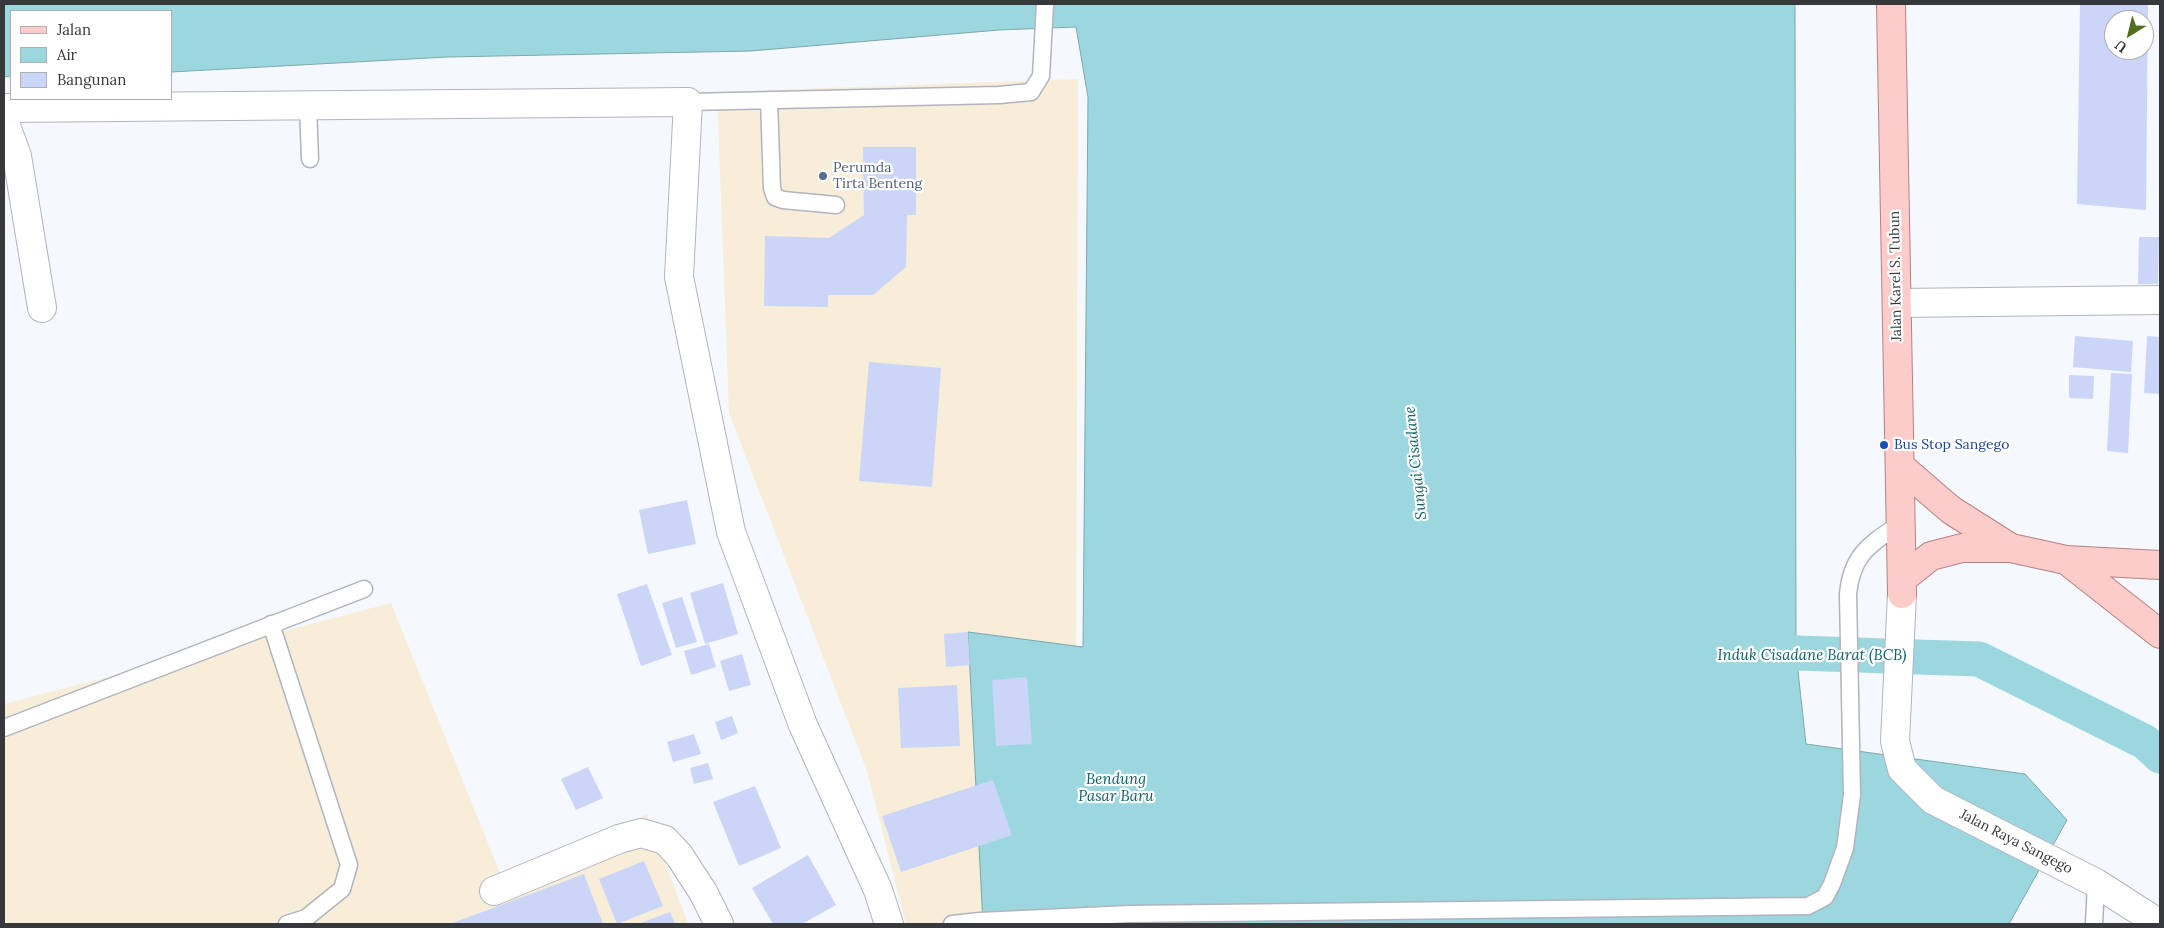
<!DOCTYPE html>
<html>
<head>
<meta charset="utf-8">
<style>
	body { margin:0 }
	#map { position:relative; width:2164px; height:928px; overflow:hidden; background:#f6f8ff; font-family:Lora,serif }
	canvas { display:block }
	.frame { position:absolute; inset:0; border:5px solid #36383c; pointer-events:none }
	.legend { position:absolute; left:10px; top:10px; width:162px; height:90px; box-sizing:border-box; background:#fff; border:1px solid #afafb1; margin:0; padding:6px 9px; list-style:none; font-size:15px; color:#36383c }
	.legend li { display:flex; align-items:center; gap:10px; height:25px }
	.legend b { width:25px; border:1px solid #afafb1 }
	.north { position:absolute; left:2104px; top:10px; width:50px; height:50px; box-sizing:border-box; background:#fff; border:1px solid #afafb1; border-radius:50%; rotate:216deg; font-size:14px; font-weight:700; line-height:20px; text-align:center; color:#36383c }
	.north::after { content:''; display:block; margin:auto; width:18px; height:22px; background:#546e20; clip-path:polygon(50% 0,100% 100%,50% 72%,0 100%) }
</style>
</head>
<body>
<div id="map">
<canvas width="2164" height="928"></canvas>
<div class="frame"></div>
<ul class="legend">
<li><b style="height:6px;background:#fcccca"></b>Jalan</li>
<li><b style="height:14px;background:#9cd7df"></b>Air</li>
<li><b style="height:14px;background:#cad5f7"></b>Bangunan</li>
</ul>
<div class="north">U</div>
</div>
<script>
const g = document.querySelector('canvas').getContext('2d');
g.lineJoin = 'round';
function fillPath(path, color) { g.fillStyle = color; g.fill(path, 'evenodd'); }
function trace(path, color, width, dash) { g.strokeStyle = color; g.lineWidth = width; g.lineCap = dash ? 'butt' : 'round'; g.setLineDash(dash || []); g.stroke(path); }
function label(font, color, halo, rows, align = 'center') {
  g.font = font + ' Lora,serif'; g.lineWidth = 4.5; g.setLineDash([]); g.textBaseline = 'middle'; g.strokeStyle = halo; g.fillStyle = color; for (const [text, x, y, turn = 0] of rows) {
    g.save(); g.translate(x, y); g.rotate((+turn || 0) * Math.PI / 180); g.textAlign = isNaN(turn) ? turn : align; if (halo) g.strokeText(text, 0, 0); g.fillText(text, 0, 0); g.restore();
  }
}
fillPath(new Path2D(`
	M1078,79L1076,698L1130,924H906L867,771L729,413L717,92Z
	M391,603L504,883L647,814L688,924H4V704Z`), '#f7edd8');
const water = new Path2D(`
	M4,4H1795L1796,653L1806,744L2025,774L2067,820L2009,924H983L968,632L1083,647L1088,97L1076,27L999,30L751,51L447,57L171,72V11H11V76L4,77Z`);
fillPath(water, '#9cd7df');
trace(water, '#7da7ae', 1);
trace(new Path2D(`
	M1748,655L1796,653L1979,659L2145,742L2160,756`), '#9cd7df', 35);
fillPath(new Path2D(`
	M2080,4H2148L2146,210L2077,204ZM2114,20H2144V50H2114Z
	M863,147H916V215H907L906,267L873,295H828V307L764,306L765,236L829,238L864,215Z
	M2139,237H2159L2158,284H2138Z
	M2075,336L2133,341L2131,372L2073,367Z
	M2147,336L2160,337V394L2144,393Z
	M869,362L941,368L932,487L859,481Z
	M2111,373L2132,374L2128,453L2107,451Z
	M2069,375L2094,376L2093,399L2069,398Z
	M687,500L696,544L648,554L639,510Z
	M723,583L738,634L705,644L690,593Z
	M647,584L672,655L641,666L617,594Z
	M682,597L697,642L676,648L662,603Z
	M968,632L970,665L946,667L944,634Z
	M709,644L716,667L691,675L684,651Z
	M742,654L751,685L729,691L720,661Z
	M1027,677L1032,744L996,746L992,680Z
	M957,685L960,746L901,748L898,688Z
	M732,716L738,733L721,740L715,722Z
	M694,734L701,754L673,762L667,742Z
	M708,763L713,779L694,784L690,768Z
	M588,767L603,798L576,810L561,779Z
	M993,780L1012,835L901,872L882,816Z
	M755,786L781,848L739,866L713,802Z
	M808,855L836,905L802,924H773L752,888Z
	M644,861L663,906L617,924L599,879Z
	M584,874L603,924H450Z
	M670,912L675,924H638Z`), '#cad5f7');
const lane = new Path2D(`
	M769,100L772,188L775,197L783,200L836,205
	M688,102L999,95L1031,92L1041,76L1045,4
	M308,106L310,159
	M271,624L349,865L342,889L306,918L287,924
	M4,728L364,589
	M952,924L980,921L1130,914L1808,906L1825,897L1832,884L1845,848L1852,795L1848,594C1852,553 1871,544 1901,523
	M2094,924L2096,883`);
const street = new Path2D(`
	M4,108L688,102L679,277L731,532L803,725L878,890L889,924
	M4,120L17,156L42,308
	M1897,303L2160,300
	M494,891L619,839L641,833L665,840L679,855L703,892L719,924`);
const secondary = new Path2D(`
	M1902,594L1895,741L1902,769L1933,800L2096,883L2160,924`);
const primary = new Path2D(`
	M1891,4L1902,594
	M1900,466L1951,510L2011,548
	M2066,560L2160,634
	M1902,579L1931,556L1962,548H2011L2066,560L2160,565`);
trace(lane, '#b0b4bf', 19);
trace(street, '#b0b4bf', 30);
trace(secondary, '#b0b4bf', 30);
trace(primary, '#b58281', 30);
trace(lane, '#fff', 16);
trace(street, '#fff', 28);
trace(secondary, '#fff', 28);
trace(primary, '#fcccca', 28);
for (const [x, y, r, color] of [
	[823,176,5,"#5c6f8a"],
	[1884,445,5,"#1a4fb4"]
]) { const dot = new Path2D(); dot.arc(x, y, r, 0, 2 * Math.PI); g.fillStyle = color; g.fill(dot); trace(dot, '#fff', 2); }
label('14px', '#4e5e75', '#fff', [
	["Perumda",833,168],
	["Tirta Benteng",833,184]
], 'left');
label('14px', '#36383c', '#fff', [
	["Jalan Karel S. Tubun",1896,276,-91],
	["Jalan Raya Sangego",2016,842,27]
]);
label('14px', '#164399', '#fff', [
	["Bus Stop Sangego",1894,445]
], 'left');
label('italic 15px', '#106169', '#fff', [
	["Sungai Cisadane",1416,463,-96],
	["Induk Cisadane Barat (BCB)",1812,656],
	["Bendung",1116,780],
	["Pasar Baru",1116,797]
]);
</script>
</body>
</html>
